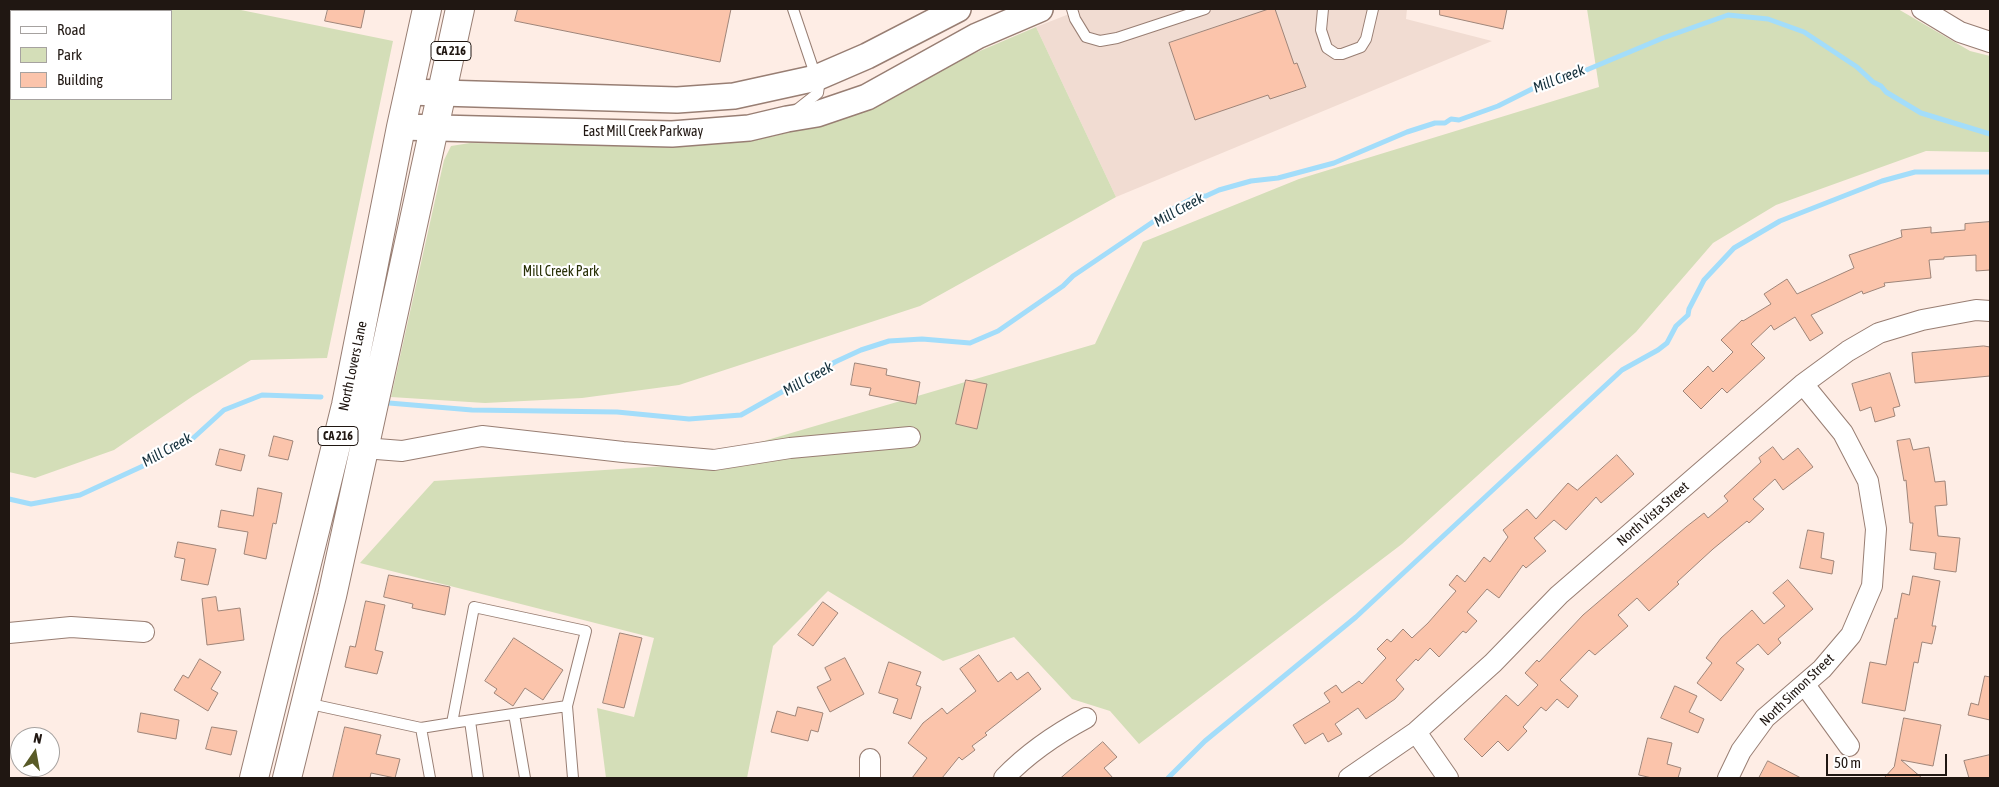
<!DOCTYPE html>
<html>
<head>
<meta charset="utf-8">
<style>
	body { margin:0 }
	#map { position:relative; width:1999px; height:787px; overflow:hidden; background:#feede5; font-family:"Asap Condensed",sans-serif }
	canvas { display:block }
	.frame { position:absolute; inset:0; border:10px solid #201712; pointer-events:none }
	.legend { position:absolute; left:10px; top:10px; width:162px; height:90px; box-sizing:border-box; background:#fff; border:1px solid #a6a2a0; margin:0; padding:6px 9px; list-style:none; font-size:15px; color:#201712 }
	.legend li { display:flex; align-items:center; gap:10px; height:25px }
	.legend b { width:25px; border:1px solid #a6a2a0 }
	.north { position:absolute; left:10px; top:727px; width:50px; height:50px; box-sizing:border-box; background:#fff; border:1px solid #a6a2a0; border-radius:50%; rotate:12deg; font-size:14px; font-weight:700; line-height:20px; text-align:center; color:#201712 }
	.north::after { content:''; display:block; margin:auto; width:18px; height:22px; background:#585a27; clip-path:polygon(50% 0,100% 100%,50% 72%,0 100%) }
	.scale { position:absolute; left:1826px; top:754px; width:121px; height:22px; box-sizing:border-box; border:2px solid #201712; border-top:0; padding-left:6px; font-size:15px; line-height:18px; white-space:nowrap; color:#201712; -webkit-text-stroke:4px #fff; paint-order:stroke }
</style>
</head>
<body>
<div id="map">
<canvas width="1999" height="787"></canvas>
<div class="frame"></div>
<ul class="legend">
<li><b style="height:6px;background:#fff"></b>Road</li>
<li><b style="height:14px;background:#d4deb8"></b>Park</li>
<li><b style="height:14px;background:#fbc4ab"></b>Building</li>
</ul>
<div class="north">N</div>
<div class="scale">50 m</div>
</div>
<script>
const g = document.querySelector('canvas').getContext('2d');
g.lineJoin = 'round';
function fillPath(path, color) { g.fillStyle = color; g.fill(path, 'evenodd'); }
function trace(path, color, width, dash) { g.strokeStyle = color; g.lineWidth = width; g.lineCap = dash ? 'butt' : 'round'; g.setLineDash(dash || []); g.stroke(path); }
function label(font, color, halo, rows, align = 'center') {
  g.font = font + ' "Asap Condensed",sans-serif'; g.lineWidth = 4.5; g.setLineDash([]); g.textBaseline = 'middle'; g.strokeStyle = halo; g.fillStyle = color; for (const [text, x, y, turn = 0] of rows) {
    g.save(); g.translate(x, y); g.rotate((+turn || 0) * Math.PI / 180); g.textAlign = isNaN(turn) ? turn : align; if (halo) g.strokeText(text, 0, 0); g.fillText(text, 0, 0); g.restore();
  }
}
fillPath(new Path2D(`
	M1082,9H1407L1406,19L1492,41L1116,197L1036,27Z`), '#f1dcd2');
fillPath(new Path2D(`
	M9,9H236L393,41L327,358L251,360L193,396L114,450L35,478L9,472ZM11,11H171V99H11Z
	M1587,9H1898L1970,51L1990,56V152L1926,151L1776,205L1713,243L1636,332L1402,544L1139,744L1110,711L1072,699L1014,637L943,661L828,591L773,646L747,778H606L597,708L634,717L654,638L360,563L434,481L682,465L1095,344L1143,242L1299,179L1599,87Z
	M1036,27L1116,197L920,306L679,385L582,398L485,403L391,397L444,160L451,146L470,143L644,146L723,144L775,136L833,119L947,65Z`), '#d4deb8');
trace(new Path2D(`
	M389,403L472,410L617,412L689,419L741,415L835,362L861,350L889,341L922,339L970,343L998,331L1063,286L1073,276L1169,211L1197,196H1206L1219,190L1251,181L1278,178L1334,163L1407,132L1435,123H1445L1451,119L1459,120L1498,106L1538,86L1584,71L1663,38L1728,15L1768,19L1804,32L1857,67L1873,82L1881,86L1886,92L1921,113L1990,134
	M9,499L31,504L80,495L143,466L190,441L224,410L262,395L321,397
	M1168,778L1205,741L1356,617L1622,370L1658,350L1667,343L1676,326L1688,315L1689,309L1704,280L1734,248L1780,221L1882,181L1915,172H1990`), '#a3ddfa', 5);
const building = new Path2D(`
	M328,9H365L361,28L325,21Z
	M518,9H731L720,62L515,21Z
	M1269,9H1275L1294,64L1297,63L1306,87L1270,99L1268,95L1195,120L1169,43Z
	M1440,9H1507L1503,29L1440,15Z
	M1990,222V270L1976,271V255L1944,257V259L1929,260L1931,278L1884,283L1885,286L1863,294L1862,291L1811,315L1823,333L1810,341L1795,317L1774,330L1771,325L1751,344L1765,358L1727,393L1722,388L1701,409L1683,391L1708,366L1713,372L1733,352L1721,340L1742,320L1743,321L1771,304L1764,294L1787,279L1797,294L1854,268L1849,255L1902,237L1901,230L1931,227V233L1965,230V224Z
	M1984,346L1990,347V376L1915,383L1912,353Z
	M855,363L887,369L886,375L920,382L916,404L869,395L871,388L851,385Z
	M1890,373L1900,406L1893,408L1895,416L1875,422L1871,407L1860,411L1852,384Z
	M966,380L987,384L977,429L956,424Z
	M274,436L293,441L288,460L269,456Z
	M1910,439L1913,450L1929,447L1935,482L1945,481L1947,505L1935,506L1938,536L1960,538L1956,572L1934,569L1936,553L1910,550L1913,523H1910L1906,480L1904,481L1897,441Z
	M1773,447L1783,460L1798,448L1813,467L1783,490L1775,479L1753,499L1764,509L1749,523L1747,521L1713,549L1677,582L1679,584L1649,611L1637,598L1618,615L1628,626L1595,655L1589,650L1560,680L1578,696L1568,708L1557,699L1546,711L1541,707L1523,727L1527,731L1508,751L1498,741L1482,757L1464,739L1506,695L1518,706L1538,685L1525,673L1537,660L1539,662L1583,615L1686,527L1704,513L1708,518L1728,501L1724,496L1761,462L1759,458Z
	M220,449L245,455L241,471L216,465Z
	M1617,455L1634,474L1601,503L1596,497L1566,530L1554,520L1534,538L1546,551L1526,568L1523,565L1499,598L1487,589L1467,612L1477,621L1466,633L1463,631L1439,657L1430,648L1418,661L1416,659L1396,680L1404,689L1395,699L1366,719L1358,708L1335,724L1342,734L1328,742L1323,733L1305,744L1293,725L1330,702L1324,693L1336,685L1342,693L1359,681L1362,684L1386,658L1377,649L1387,639L1391,642L1403,629L1412,638L1428,623L1456,591L1449,585L1457,575L1465,582L1484,557L1490,562L1508,537L1503,530L1527,509L1536,519L1568,483L1577,490Z
	M258,488L282,493L276,524L273,523L266,559L244,554L248,532L218,527L221,510L253,516Z
	M1808,530L1824,533L1821,558L1834,561L1832,574L1800,568Z
	M178,542L216,549L208,585L181,580L185,559L175,557Z
	M389,575L450,587L445,615L412,608L413,604L384,597Z
	M1913,576L1940,581L1932,626H1936L1932,644L1922,642L1918,663L1914,662L1905,711L1862,703L1870,662L1886,665L1895,618L1897,619L1902,593L1909,595Z
	M1788,580L1813,609L1778,639L1781,643L1768,655L1758,644L1736,663L1744,669L1721,701L1697,683L1712,663L1706,658L1721,638L1752,610L1764,624L1785,606L1773,593Z
	M216,597L218,611L240,608L244,640L207,645L202,599Z
	M366,601L385,605L375,650L383,652L377,674L345,667L350,646L355,647Z
	M823,602L838,613L813,646L798,635Z
	M620,633L642,638L624,708L603,703Z
	M514,638L563,670L543,700L525,688L513,706L494,693L497,689L485,681Z
	M979,655L998,682L1011,672L1017,680L1028,672L1041,689L985,733L987,735L972,746L975,750L962,760L959,757L942,778H912L927,758L908,743L923,723L942,708L947,714L976,691L960,669Z
	M845,658L864,694L830,712L817,687L831,680L825,668Z
	M200,659L221,672L211,689L218,693L208,711L174,690L183,675L188,678Z
	M889,662L921,672L916,685L921,687L911,719L893,713L898,699L879,693Z
	M1985,676L1990,677V720L1968,715L1971,703L1978,705Z
	M1675,686L1697,696L1689,712L1704,719L1698,733L1661,718Z
	M798,707L823,713L818,732L811,730L808,741L771,732L777,711L795,716Z
	M141,713L179,720L176,739L138,732Z
	M1904,718L1941,725L1933,766L1901,760L1922,778H1884L1894,767Z
	M212,727L237,731L231,755L206,749Z
	M345,727L381,735L376,754L400,759L395,778L371,773L370,778H333Z
	M1648,738L1672,743L1667,764L1681,768L1678,778H1652L1639,775Z
	M1103,742L1117,757L1104,768L1113,778H1061Z
	M1990,755V778H1969L1964,761Z
	M1768,761L1801,778H1759Z`);
fillPath(building, '#fbc4ab');
trace(building, '#9f8579', 1);
const service = new Path2D(`
	M793,9L819,86L818,93L794,112
	M1072,9L1075,19L1086,37L1100,41L1117,38L1205,9
	M1323,9L1321,30L1327,48L1336,54H1342L1361,47L1366,39L1373,9
	M306,703L421,728L452,723L474,607L586,631L567,706L573,778
	M514,714L525,778
	M470,721L478,778
	M452,723L567,706
	M421,728L430,778`);
const minor = new Path2D(`
	M1922,9L1960,32L1990,42
	M364,448L402,451L482,436L623,452L714,460L790,448L910,437
	M9,633L71,627L144,632
	M1805,685L1849,746
	M1416,732L1448,778
	M870,759V778
	M1004,778C1028,753 1056,734 1086,718
	M1349,778L1416,732L1493,663L1559,595L1803,384L1848,351L1879,333L1922,320L1976,310L1990,311
	M1728,778L1741,751L1765,718L1822,669L1851,635L1872,586L1876,529L1868,481L1843,433L1803,384`);
const tertiary = new Path2D(`
	M408,92L677,100L734,96L816,78L867,56L958,9
	M401,127L672,134L749,128L787,119L817,114L867,97L977,36L1040,9`);
const primary = new Path2D(`
	M254,778L346,405L401,127L427,9
	M287,778L332,596L460,9`);
trace(service, '#987e73', 12);
trace(minor, '#987e73', 22);
trace(tertiary, '#987e73', 28);
trace(primary, '#987e73', 30);
trace(service, '#fff', 10);
trace(minor, '#fff', 20);
trace(tertiary, '#fff', 25);
trace(primary, '#fff', 28);
for (const [x, y, w] of [
	[451,51,40],
	[338,436,40]
]) { const box = new Path2D(); box.roundRect(x - w / 2, y - 9.5, w, 19, 4); g.fillStyle = '#fff'; g.fill(box); trace(box, '#201712', 1); }
label('bold 12px', '#201712', null, [
	["CA 216",451,51],
	["CA 216",338,436]
]);
label('14px', '#201712', '#fff', [
	["East Mill Creek Parkway",643,132],
	["North Lovers Lane",353,366,-78],
	["North Vista Street",1653,514,-41],
	["North Simon Street",1797,690,-44]
]);
label('14px', '#283007', '#fff', [
	["Mill Creek Park",561,272]
]);
label('italic 15px', '#122e3a', '#fff', [
	["Mill Creek",1559,79,-21],
	["Mill Creek",1179,210,-29],
	["Mill Creek",808,379,-29],
	["Mill Creek",167,450,-29]
]);
</script>
</body>
</html>
